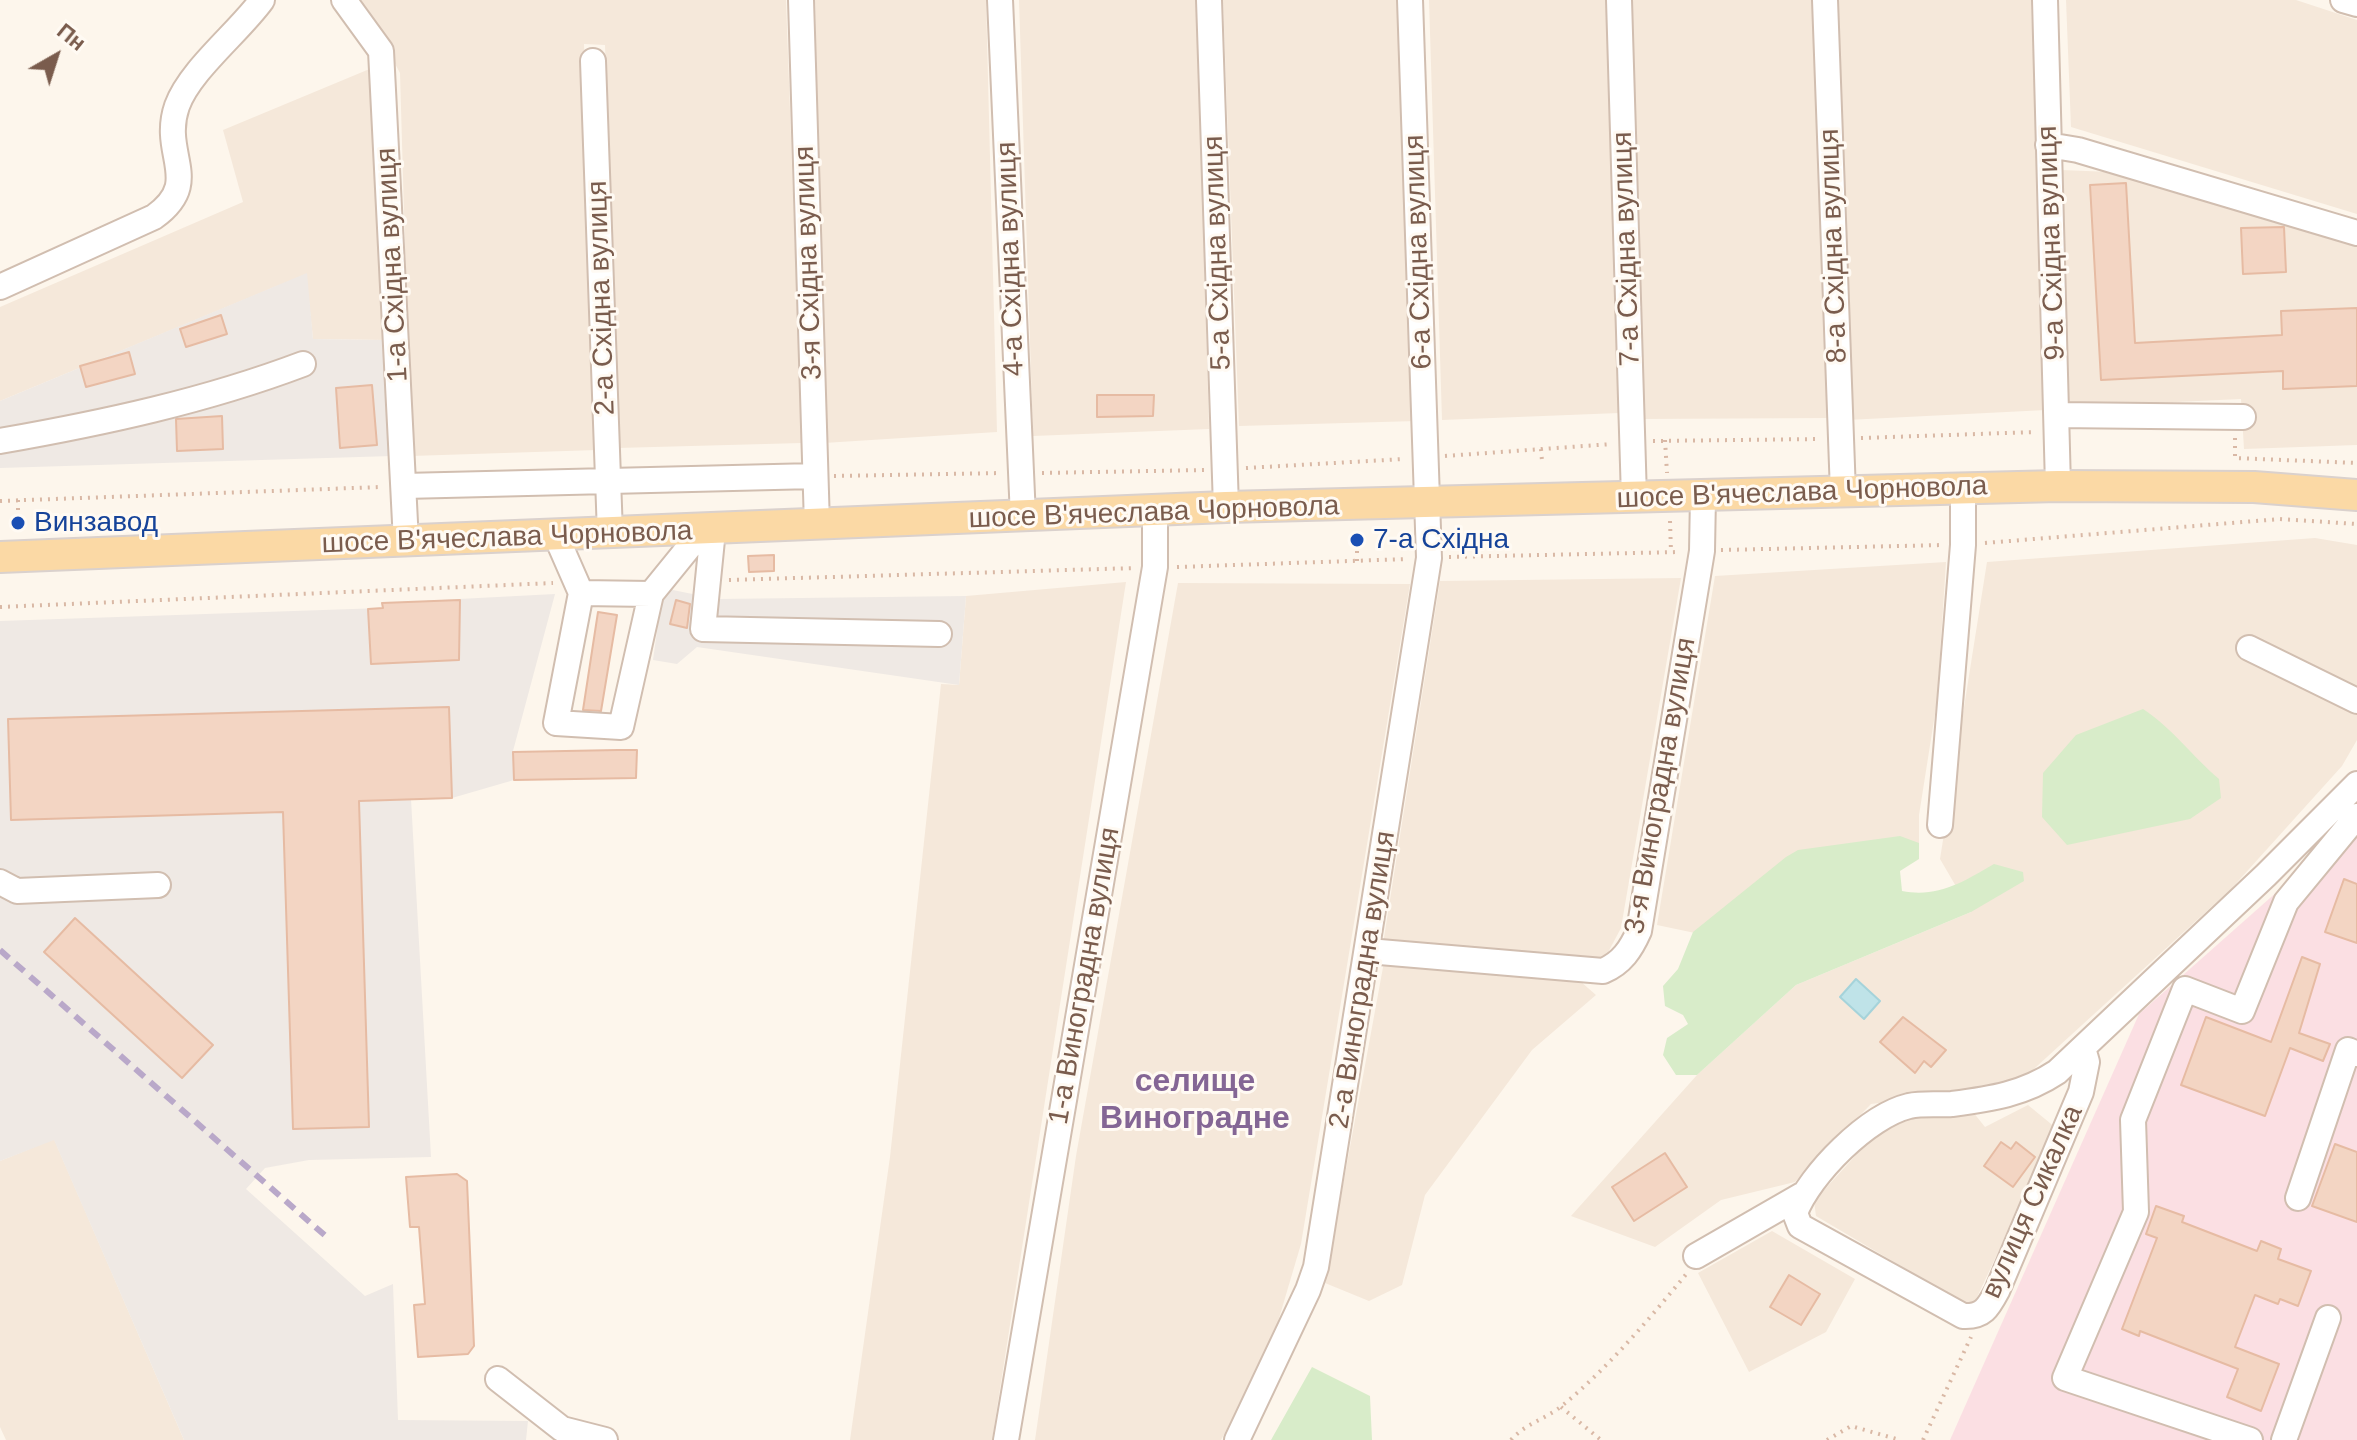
<!DOCTYPE html>
<html>
<head>
<meta charset="utf-8">
<style>
	body { margin:0 }
	#map { position:relative; width:2357px; height:1440px; overflow:hidden; background:#fdf6ec; font-family:Helvetica,sans-serif }
	canvas { display:block }
	.north { position:absolute; left:16px; top:16px; width:80px; height:80px; -webkit-text-stroke:6px #fffaf3; paint-order:stroke; rotate:39deg; font-size:22px; font-weight:700; line-height:32px; text-align:center; color:#7a5c4d }
	.north::after { content:''; display:block; margin:auto; width:28px; height:36px; background:#7a5c4d; clip-path:polygon(50% 0,100% 100%,50% 72%,0 100%) }
</style>
</head>
<body>
<div id="map">
<canvas width="2357" height="1440"></canvas>
<div class="north">Пн</div>
</div>
<script>
const g = document.querySelector('canvas').getContext('2d');
g.lineJoin = 'round';
function fillPath(path, color) { g.fillStyle = color; g.fill(path, 'evenodd'); }
function trace(path, color, width, dash) { g.strokeStyle = color; g.lineWidth = width; g.lineCap = dash ? 'butt' : 'round'; g.setLineDash(dash || []); g.stroke(path); }
function label(font, color, halo, rows, align = 'center') {
  g.font = font + ' Helvetica,sans-serif'; g.lineWidth = 6; g.setLineDash([]); g.textBaseline = 'middle'; g.strokeStyle = halo; g.fillStyle = color; for (const [text, x, y, turn = 0] of rows) {
    g.save(); g.translate(x, y); g.rotate((+turn || 0) * Math.PI / 180); g.textAlign = isNaN(turn) ? turn : align; if (halo) g.strokeText(text, 0, 0); g.fillText(text, 0, 0); g.restore();
  }
}
fillPath(new Path2D(`
	M361,0H786L802,443L617,448L605,45L584,44L597,450L411,456L400,73Z
	M815,0H986L997,432L824,443Z
	M1019,0H1197L1209,429L1033,436Z
	M1223,0H1402L1417,421L1239,426Z
	M1429,0H1607L1619,413L1442,420Z
	M1630,0H1816L1828,418L1642,419Z
	M1834,0H2031L2046,410L1847,420Z
	M2066,0H2296L2357,20V214L2071,127Z
	M372,68L385,340L313,339L306,274L0,401V307L243,202L223,130Z
	M2061,170L2136,173L2357,244V445L2244,449L2241,399L2068,407Z
	M2315,538L2357,545V740L2342,766L2231,889L2024,1078L1963,1092L1871,1104L1795,1182L1721,1200L1655,1247L1571,1216L1697,1075L1796,985L1971,912L1940,859L1987,562Z
	M1946,562L1937,701L1919,815V859L1811,870L1714,937L1657,925L1715,576Z
	M1681,578L1621,928L1604,960L1383,944L1440,581Z
	M1126,582L992,1440H850L890,1157L941,684L959,685L966,596Z
	M1178,583L1410,584L1301,1244L1269,1352L1221,1440H1035L1076,1156Z
	M1384,962L1572,974L1596,995L1532,1050L1425,1195L1402,1285L1369,1301L1325,1283Z
	M2028,1105L2056,1128L1972,1308L1816,1216L1814,1201L1890,1118L1973,1112L1985,1127Z
	M54,1139L184,1440H6L0,1427V1161Z
	M1772,1231L1855,1279L1826,1332L1749,1372L1698,1273Z`), '#f5e8da');
fillPath(new Path2D(`
	M307,273L313,339L385,340L392,456L0,468V401Z
	M663,588L717,599L966,596L959,685L697,647L677,664L653,660Z
	M555,594L513,751L514,780L452,798L411,799L431,1157L309,1160L265,1168L246,1189L365,1296L393,1284L398,1420L528,1421L526,1440H184L54,1140L0,1161V621L382,608V603Z`), '#efe9e4');
fillPath(new Path2D(`
	M2357,821V1440H1950L2139,1014Z`), '#fbdfe3');
fillPath(new Path2D(`
	M2143,709C2173,729 2191,755 2219,779L2221,798L2190,819L2067,845L2042,817L2043,773L2076,735Z
	M1900,836L1919,843V859L1900,871L1902,891C1938,898 1963,882 1994,864L2023,872L2024,881L1971,912L1796,985L1697,1075H1676L1663,1055L1667,1038L1688,1024L1683,1015L1665,1006L1663,986L1678,969L1693,932L1786,857L1798,850Z
	M1312,1367L1370,1396L1372,1440H1271Z`), '#d8ecc9');
const water = new Path2D(`
	M1856,979L1880,1001L1864,1019L1840,997Z`);
fillPath(water, '#bfe3e8');
trace(water, '#a5d3da', 2);
const building = new Path2D(`
	M2126,183L2135,343L2282,335L2281,311L2357,308V386L2283,389V371L2101,380L2090,185Z
	M2284,227L2286,272L2243,274L2241,228Z
	M221,315L227,334L186,347L180,329Z
	M129,352L135,374L86,387L80,366Z
	M372,385L377,445L340,448L336,388Z
	M1097,395H1154L1153,416L1097,417Z
	M222,416L223,449L177,451L176,419Z
	M774,555V571L749,572L748,556Z
	M460,600L459,660L371,664L368,609L383,608L382,603Z
	M676,600L690,604L687,628L670,624Z
	M598,612L617,615L601,711L583,710Z
	M449,707L452,798L359,801L369,1127L293,1129L283,812L11,820L8,719Z
	M618,750H637L636,778L514,780L513,752Z
	M2344,879L2357,884V943L2325,932Z
	M75,918L213,1045L182,1078L44,952Z
	M2302,957L2320,964L2299,1033L2330,1044L2323,1061L2290,1048L2265,1116L2181,1085L2206,1017L2271,1042Z
	M1903,1017L1946,1050L1931,1067L1924,1061L1915,1073L1880,1042Z
	M2001,1142L2011,1149L2016,1142L2035,1157L2013,1187L1984,1166Z
	M2335,1144L2357,1152V1222L2312,1206Z
	M1665,1153L1687,1187L1634,1221L1612,1187Z
	M457,1174L467,1181L474,1346L468,1354L418,1357L414,1305L425,1304L419,1227H410L406,1177Z
	M2156,1206L2184,1216L2182,1222L2257,1251L2261,1241L2281,1249L2278,1259L2311,1271L2298,1306L2280,1299L2278,1304L2255,1295L2235,1347L2279,1364L2261,1411L2227,1397L2238,1369L2140,1331L2139,1336L2122,1329L2157,1238L2146,1234Z
	M1789,1275L1820,1294L1801,1325L1770,1307Z`);
fillPath(building, '#f3d5c3');
trace(building, '#e6bba3', 2);
const minor = new Path2D(`
	M344,0L381,51L406,542
	M801,0L817,525
	M1000,0L1023,517
	M1209,0L1226,507
	M1619,0L1634,498
	M1825,0L1843,493
	M2045,0L2058,486
	M2343,0L2357,4
	M593,61L610,534
	M2048,145L2078,150L2357,233
	M0,287L154,217C204,181 160,155 177,106C190,70 239,32 262,0
	M2057,415L2243,417
	M0,441C103,423 205,401 303,364
	M404,486L815,476
	M713,530L703,629L939,634
	M556,536L581,593L651,594L703,530
	M581,593L556,723L621,727L651,594
	M2249,648L2357,701
	M1940,825L1963,545V489
	M0,882L17,891L158,885
	M1368,951L1603,971C1622,963 1631,949 1639,931L1702,551L1703,496
	M2083,1048L2087,1062L2081,1092L1997,1291C1988,1308 1983,1317 1963,1316L1800,1226L1795,1213C1810,1174 1868,1116 1909,1106C1923,1103 1938,1105 1952,1104C1991,1099 2024,1094 2057,1072L2266,875L2357,784
	M2298,1198L2348,1050L2357,1054
	M1696,1256L1802,1195
	M498,1379L562,1429L605,1440
	M1006,1440L1155,567V511
	M1237,1440L1308,1290L1316,1267L1429,558L1410,0
	M2250,1440L2065,1378L2136,1212L2133,1120L2185,989L2242,1011L2286,902L2357,816
	M2284,1440L2328,1318`);
const major = new Path2D(`
	M0,557L1226,507L2058,486L2254,487L2357,495`);
trace(minor, '#d1beb0', 28);
trace(major, '#dad1cd', 34);
trace(new Path2D(`
	M1861,438L2036,432
	M2235,438V458L2357,463
	M1665,440L1667,473
	M1653,441L1820,439
	M1541,449L1542,461
	M1445,456L1612,444
	M1246,468L1404,459
	M1042,473L1205,470
	M834,476L1001,473
	M18,500V523
	M0,501L381,487
	M1670,521L1671,552
	M1985,543L2280,519L2357,524
	M1721,550L1944,545
	M1449,557L1680,552
	M1357,561V540
	M1177,567L1408,559
	M729,580L1136,568
	M0,607L553,583
	M1561,1407L1601,1440
	M1511,1440C1526,1423 1546,1419 1563,1405C1609,1367 1650,1318 1688,1272
	M1827,1440L1851,1426L1900,1440
	M1923,1440L1971,1337`), '#d9b8a5', 4, [2, 6]);
trace(minor, '#fff', 24);
trace(major, '#fbd9a5', 30);
trace(new Path2D(`
	M0,950L329,1239`), '#b9a8c9', 6, [12, 8]);
for (const [x, y, r, color] of [
	[18,523,8,"#1a4fb4"],
	[1357,540,8,"#1a4fb4"]
]) { const dot = new Path2D(); dot.arc(x, y, r, 0, 2 * Math.PI); g.fillStyle = color; g.fill(dot); trace(dot, '#fffaf3', 3); }
label('28px', '#7a5c4d', '#fffaf3', [
	["9-а Східна вулиця",2052,243,-92],
	["8-а Східна вулиця",1834,246,-92],
	["7-а Східна вулиця",1627,249,-92],
	["6-а Східна вулиця",1419,252,-92],
	["5-а Східна вулиця",1218,253,-92],
	["4-а Східна вулиця",1011,259,-92],
	["3-я Східна вулиця",809,263,-92],
	["1-а Східна вулиця",393,265,-93],
	["2-а Східна вулиця",602,298,-92],
	["шосе В'ячеслава Чорновола",1802,493,-2],
	["шосе В'ячеслава Чорновола",1154,513,-2],
	["шосе В'ячеслава Чорновола",507,538,-2],
	["3-я Виноградна вулиця",1661,786,-80],
	["1-а Виноградна вулиця",1085,976,-80],
	["2-а Виноградна вулиця",1363,980,-81],
	["вулиця Сикалка",2033,1202,-66]
]);
label('28px', '#164399', '#fffaf3', [
	["Винзавод",34,523],
	["7-а Східна",1373,540]
], 'left');
label('bold 32px', '#846695', '#fffaf3', [
	["селище",1195,1082],
	["Виноградне",1195,1119]
]);
</script>
</body>
</html>
